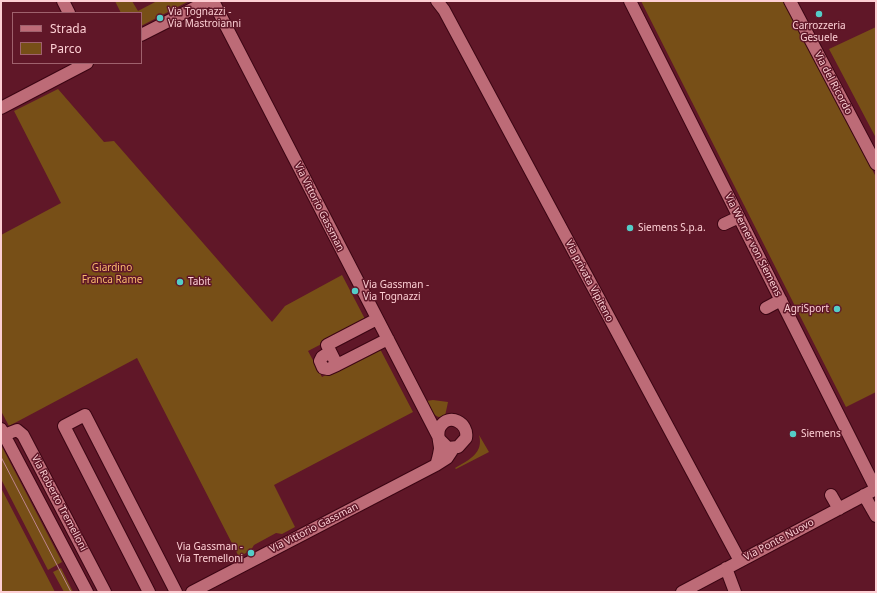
<!DOCTYPE html>
<html>
<head>
<meta charset="utf-8">
<style>
	body { margin:0 }
	#map { position:relative; width:877px; height:593px; overflow:hidden; background:#601728; font-family:"Noto Sans",sans-serif }
	canvas { display:block }
	.frame { position:absolute; inset:0; border:2px solid #fdcfd4; pointer-events:none }
	.legend { position:absolute; left:12px; top:12px; width:130px; height:52px; box-sizing:border-box; background:#601728; border:1px solid #9f616d; margin:0; padding:5px 7px; list-style:none; font-size:12px; color:#fdcfd4 }
	.legend li { display:flex; align-items:center; gap:8px; height:20px }
	.legend b { width:20px; border:1px solid #9f616d }
</style>
</head>
<body>
<div id="map">
<canvas width="877" height="593"></canvas>
<div class="frame"></div>
<ul class="legend">
<li><b style="height:5px;background:#bd6b77"></b>Strada</li>
<li><b style="height:11px;background:#774f17"></b>Parco</li>
</ul>
</div>
<script>
const g = document.querySelector('canvas').getContext('2d');
g.lineJoin = 'round';
function fillPath(path, color) { g.fillStyle = color; g.fill(path, 'evenodd'); }
function trace(path, color, width, dash) { g.strokeStyle = color; g.lineWidth = width; g.lineCap = dash ? 'butt' : 'round'; g.setLineDash(dash || []); g.stroke(path); }
function label(font, color, halo, rows, align = 'center') {
  g.font = font + ' "Noto Sans",sans-serif'; g.lineWidth = 3; g.setLineDash([]); g.textBaseline = 'middle'; g.strokeStyle = halo; g.fillStyle = color; for (const [text, x, y, turn = 0] of rows) {
    g.save(); g.translate(x, y); g.rotate((+turn || 0) * Math.PI / 180); g.textAlign = isNaN(turn) ? turn : align; if (halo) g.strokeText(text, 0, 0); g.fillText(text, 0, 0); g.restore();
  }
}
fillPath(new Path2D(`
	M115,1H132L138,11L157,1H189L141,26V13H121Z
	M641,1H785L876,177V392L846,407Z
	M876,27V138L829,49Z
	M58,89L104,142L114,141L272,322L285,306L342,275L366,321L308,351L322,377L379,347L413,412L274,485L295,527L282,534L276,533L254,545L251,550L239,557L137,358L9,426L1,411V235L61,203L14,111Z
	M433,400L448,402L445,416C435,421 430,409 426,401Z
	M479,435L489,452L456,469L455,468C469,460 484,453 479,435Z
	M1,445L62,562L48,570L1,479Z
	M1,488L55,592H1Z
	M61,568L73,592H64L53,572Z`), '#774f17');
const minor = new Path2D(`
	M63,1L69,13
	M213,1L439,438
	M437,1L444,10L740,561
	M630,1L876,489
	M790,1L876,164
	M141,35L208,1
	M1,108L87,63
	M724,224L739,217
	M766,308L781,300
	M377,319L327,345L337,365L388,339
	M325,355L322,357L320,361L323,368L328,369L337,365
	M1,429L87,592
	M4,435L17,430L23,435L105,592
	M436,465C438,460 439,455 440,449C440,442 436,434 440,427C449,412 469,423 466,438L458,447L448,448L439,439
	M831,495L839,509
	M864,495L876,516
	M726,568L735,592
	M149,592L64,426L85,415L176,592
	M192,592L436,465L447,458L453,449
	M682,592L876,489`);
trace(minor, '#3b0513', 14);
trace(minor, '#bd6b77', 12);
trace(new Path2D(`
	M1,457L71,592`), '#be858f', 1);
for (const [x, y, r, color] of [
	[819,14,4,"#54cdc8"],
	[160,18,4,"#54cdc8"],
	[630,228,4,"#54cdc8"],
	[180,282,4,"#54cdc8"],
	[355,291,4,"#54cdc8"],
	[837,309,4,"#54cdc8"],
	[793,434,4,"#54cdc8"],
	[251,553,4,"#54cdc8"]
]) { const dot = new Path2D(); dot.arc(x, y, r, 0, 2 * Math.PI); g.fillStyle = color; g.fill(dot); trace(dot, '#601728', 1.5); }
label('10px', '#fdcfd4', '#601728', [
	["Via Tognazzi -",168,12],
	["Via Mastroianni",168,24],
	["Carrozzeria",819,26,"center"],
	["Gesuele",819,38,"center"],
	["Siemens S.p.a.",638,228],
	["Tabit",188,282],
	["Via Gassman -",363,285],
	["Via Tognazzi",363,297],
	["AgriSport",829,309,"right"],
	["Siemens",801,434],
	["Via Gassman -",243,547,"right"],
	["Via Tremelloni",243,559,"right"]
], 'left');
label('10px', '#fdcfd4', '#601728', [
	["Via del Ricordo",833,83,62],
	["Via Vittorio Gassman",319,207,63],
	["Via Werner von Siemens",753,245,63],
	["Via privata Vipiteno",589,281,62],
	["Via Roberto Tremelloni",59,503,62],
	["Via Vittorio Gassman",314,528,-27],
	["Via Ponte Nuovo",779,540,-28]
]);
label('10px', '#fabb6d', '#601728', [
	["Giardino",112,268],
	["Franca Rame",112,280]
]);
</script>
</body>
</html>
